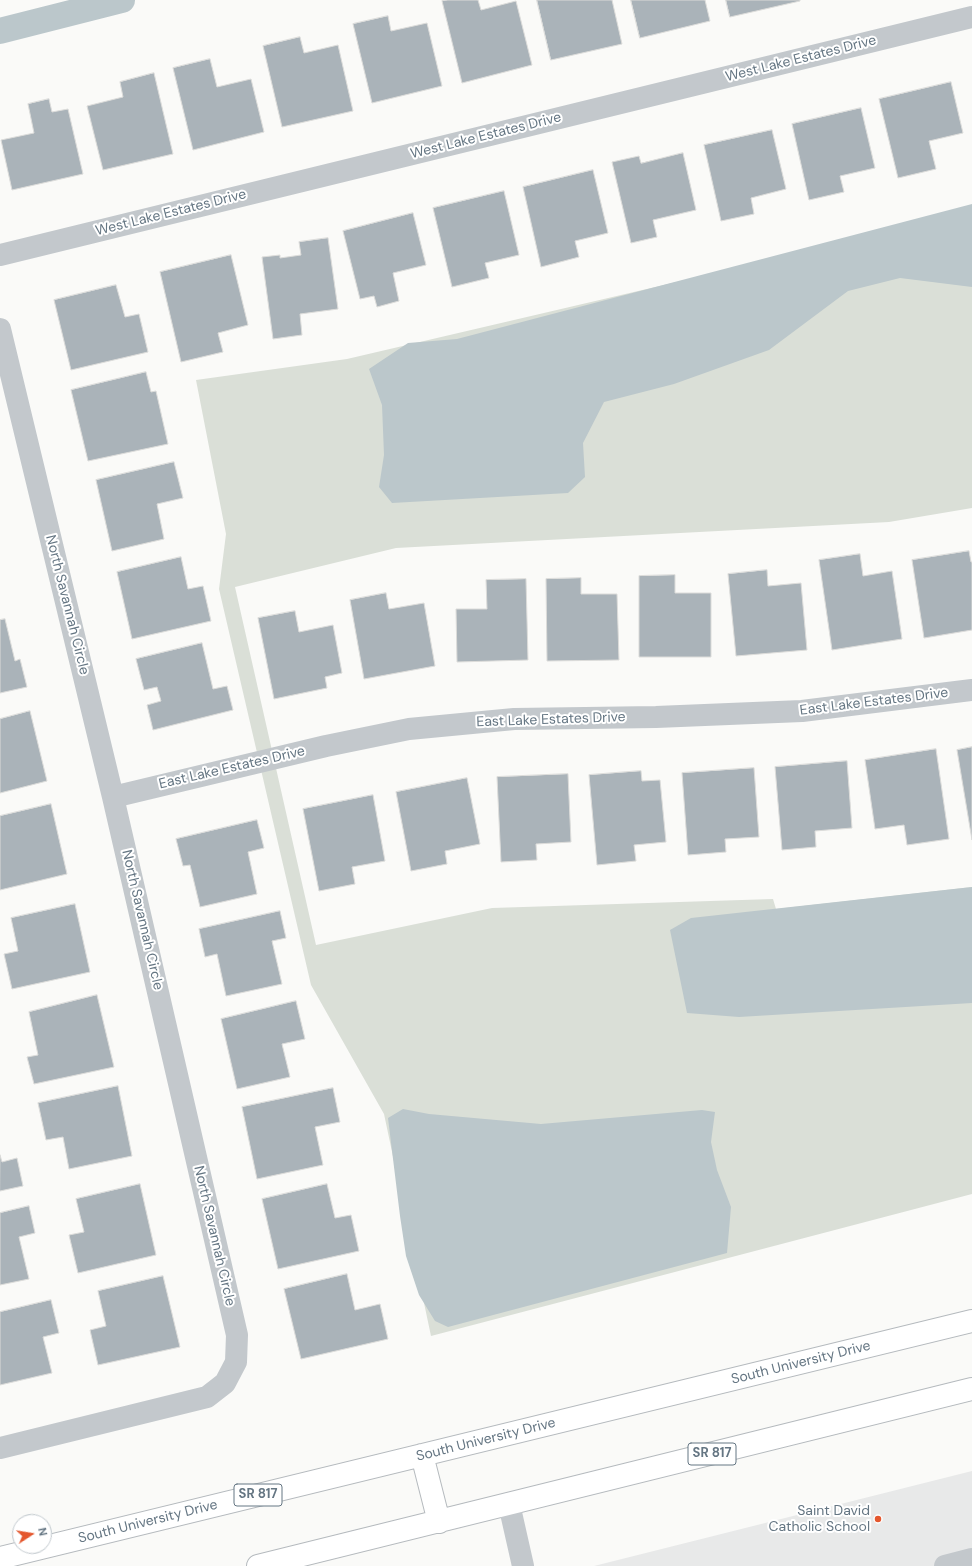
<!DOCTYPE html>
<html>
<head>
<meta charset="utf-8">
<style>
	body { margin:0 }
	#map { position:relative; width:972px; height:1566px; overflow:hidden; background:#fafaf8; font-family:"DM Sans",sans-serif }
	canvas { display:block }
	.north { position:absolute; left:12px; top:1514px; width:40px; height:40px; box-sizing:border-box; background:#fff; border:1px solid #c1c8cd; border-radius:50%; rotate:78deg; font-size:11px; font-weight:700; line-height:16px; text-align:center; color:#657683 }
	.north::after { content:''; display:block; margin:auto; width:14px; height:18px; background:#e4572e; clip-path:polygon(50% 0,100% 100%,50% 72%,0 100%) }
</style>
</head>
<body>
<div id="map">
<canvas width="972" height="1566"></canvas>
<div class="north">N</div>
</div>
<script>
const g = document.querySelector('canvas').getContext('2d');
g.lineJoin = 'round';
function fillPath(path, color) { g.fillStyle = color; g.fill(path, 'evenodd'); }
function trace(path, color, width, dash) { g.strokeStyle = color; g.lineWidth = width; g.lineCap = dash ? 'butt' : 'round'; g.setLineDash(dash || []); g.stroke(path); }
function label(font, color, halo, rows, align = 'center') {
  g.font = font + ' "DM Sans",sans-serif'; g.lineWidth = 4; g.setLineDash([]); g.textBaseline = 'middle'; g.strokeStyle = halo; g.fillStyle = color; for (const [text, x, y, turn = 0] of rows) {
    g.save(); g.translate(x, y); g.rotate((+turn || 0) * Math.PI / 180); g.textAlign = isNaN(turn) ? turn : align; if (halo) g.strokeText(text, 0, 0); g.fillText(text, 0, 0); g.restore();
  }
}
fillPath(new Path2D(`
	M972,1471V1566H594Z`), '#e8e9e9');
fillPath(new Path2D(`
	M972,213V508L889,522L396,548L235,587L316,945L492,908L773,899L776,909L972,887V1194L431,1336L384,1114L311,985L219,589L226,534L196,380L347,359Z`), '#dadfd7');
fillPath(new Path2D(`
	M972,204V287L900,278L848,291L769,350L674,384L604,402L583,443L585,477L568,493L392,503L379,487L384,455L382,405L369,369L408,343L457,339Z
	M972,887V1003L739,1017L687,1013L670,930L691,918Z
	M403,1109L429,1114L541,1124L702,1110L715,1112L711,1142L717,1170L731,1207L727,1253L448,1327L435,1321L419,1295L406,1256L400,1216L388,1118Z`), '#bbc7cb');
trace(new Path2D(`
	M0,31L122,0`), '#bbc7cb', 26);
const building = new Path2D(`
	M448,0H478L481,10L516,1L532,65L462,83L442,1Z
	M537,0H612L622,44L551,60Z
	M631,0H705L710,21L640,38Z
	M726,0H800V1L730,17Z
	M388,16L391,31L427,23L442,86L372,103L353,24Z
	M300,37L304,53L338,45L353,111L282,127L263,46Z
	M210,59L217,87L251,79L264,132L193,150L173,68Z
	M154,73L173,154L103,170L87,106L123,97L120,82Z
	M951,82L963,133L929,141L936,169L898,178L879,99Z
	M49,99L52,112L68,109L83,174L12,190L1,140L34,133L28,104Z
	M861,108L875,168L840,176L844,192L809,200L792,124Z
	M772,130L786,189L751,198L754,214L721,221L704,145Z
	M683,153L696,210L653,220L657,237L631,243L612,162L639,156L641,163Z
	M593,170L608,233L575,241L579,257L541,267L523,187Z
	M504,191L519,255L485,263L489,278L452,287L433,208Z
	M413,213L426,265L393,273L399,301L377,307L374,296L360,299L343,231Z
	M328,238L338,309L300,314L302,335L273,339L262,257L280,255V258L301,255L299,242Z
	M231,255L248,325L218,333L223,352L181,362L160,272Z
	M116,285L125,317L139,314L148,352L71,370L54,300Z
	M146,372L151,392L156,391L168,444L88,461L71,390Z
	M174,462L183,498L157,504L164,539L112,551L96,480Z
	M969,551L971,562H972V630L924,638L912,560Z
	M860,554L863,576L892,571L902,639L832,650L819,560Z
	M181,557L188,589L203,586L211,621L132,639L117,572Z
	M767,570L768,586L801,583L807,650L736,656L728,574Z
	M675,575V593H711V657H639V576Z
	M581,578V594H617L619,660L547,661L546,579Z
	M526,579L528,660L457,662L456,609H487L486,580Z
	M386,593L389,609L424,603L435,666L364,679L350,600Z
	M295,611L299,632L333,625L342,673L325,677L327,688L274,699L258,618Z
	M5,619L15,661L20,659L27,687L0,693V620Z
	M202,643L213,689L227,686L233,710L153,730L147,705L161,701L157,687L144,690L136,659Z
	M30,711L47,781L0,793V719Z
	M972,747V840L957,750Z
	M936,749L949,839L907,845L904,825L875,829L865,760Z
	M847,761L852,828L815,831L816,847L782,850L775,767Z
	M754,768L759,837L725,839L726,852L688,855L682,773Z
	M641,771L642,781L660,780L666,842L634,845L636,861L597,865L589,775Z
	M568,774L571,842L536,844L537,860L501,862L497,777Z
	M467,778L480,844L445,851L447,864L411,871L396,792Z
	M373,795L385,861L352,867L355,884L319,891L303,809Z
	M51,804L67,874L0,890V816Z
	M257,820L264,848L248,852L257,894L200,907L190,865L183,866L176,839Z
	M75,904L90,972L12,989L4,954L18,951L11,918Z
	M280,911L286,938L272,941L282,984L226,996L217,954L205,957L199,929Z
	M97,995L114,1067L34,1084L27,1057L38,1055L29,1012Z
	M296,1001L305,1039L282,1044L290,1077L237,1089L221,1019Z
	M118,1086L132,1156L69,1169L63,1137L46,1140L38,1103Z
	M333,1088L340,1122L315,1127L323,1165L257,1179L242,1107Z
	M0,1155L2,1162L17,1158L23,1186L0,1191Z
	M140,1184L156,1255L78,1273L69,1235L84,1232L76,1199Z
	M327,1184L335,1218L351,1215L359,1251L278,1269L262,1199Z
	M29,1206L35,1233L19,1237L29,1279L0,1285V1213Z
	M347,1274L355,1310L380,1304L388,1339L301,1359L284,1289Z
	M163,1276L180,1347L98,1365L90,1330L106,1326L98,1291Z
	M51,1300L59,1333L43,1337L52,1373L0,1385V1312Z`);
fillPath(building, '#aab3b9');
trace(building, '#dcdcda', 1);
const major = new Path2D(`
	M422,1455L439,1522
	M0,1558L972,1321
	M258,1566L972,1389`);
trace(major, '#b5babe', 24);
trace(new Path2D(`
	M0,255L972,17
	M0,329L113,797L237,1335L236,1362L225,1383L207,1397L0,1448
	M113,797L326,746L409,729L514,719L656,717L802,711L972,690
	M509,1504L523,1566
	M945,1566L972,1559`), '#c3c8cc', 22);
trace(major, '#fff', 22);
for (const [x, y, r, color] of [
	[878,1519,4,"#e4572e"]
]) { const dot = new Path2D(); dot.arc(x, y, r, 0, 2 * Math.PI); g.fillStyle = color; g.fill(dot); trace(dot, '#fff', 1.5); }
for (const [x, y, w] of [
	[712,1454,48],
	[258,1495,48]
]) { const box = new Path2D(); box.roundRect(x - w / 2, y - 11, w, 22, 3); g.fillStyle = '#fff'; g.fill(box); trace(box, '#657683', 1); }
label('bold 13px', '#657683', null, [
	["SR 817",712,1454],
	["SR 817",258,1495]
]);
label('14px', '#657683', '#fff', [
	["West Lake Estates Drive",801,59,-14],
	["West Lake Estates Drive",486,136,-14],
	["West Lake Estates Drive",171,213,-14],
	["North Savannah Circle",67,605,76],
	["East Lake Estates Drive",874,702,-7],
	["East Lake Estates Drive",551,720,-2],
	["East Lake Estates Drive",232,768,-13],
	["North Savannah Circle",142,920,77],
	["North Savannah Circle",214,1236,77],
	["South University Drive",801,1363,-14],
	["South University Drive",486,1440,-14],
	["South University Drive",148,1522,-14]
]);
label('14px', '#657683', '#fff', [
	["Saint David",870,1511],
	["Catholic School",870,1527]
], 'right');
</script>
</body>
</html>
